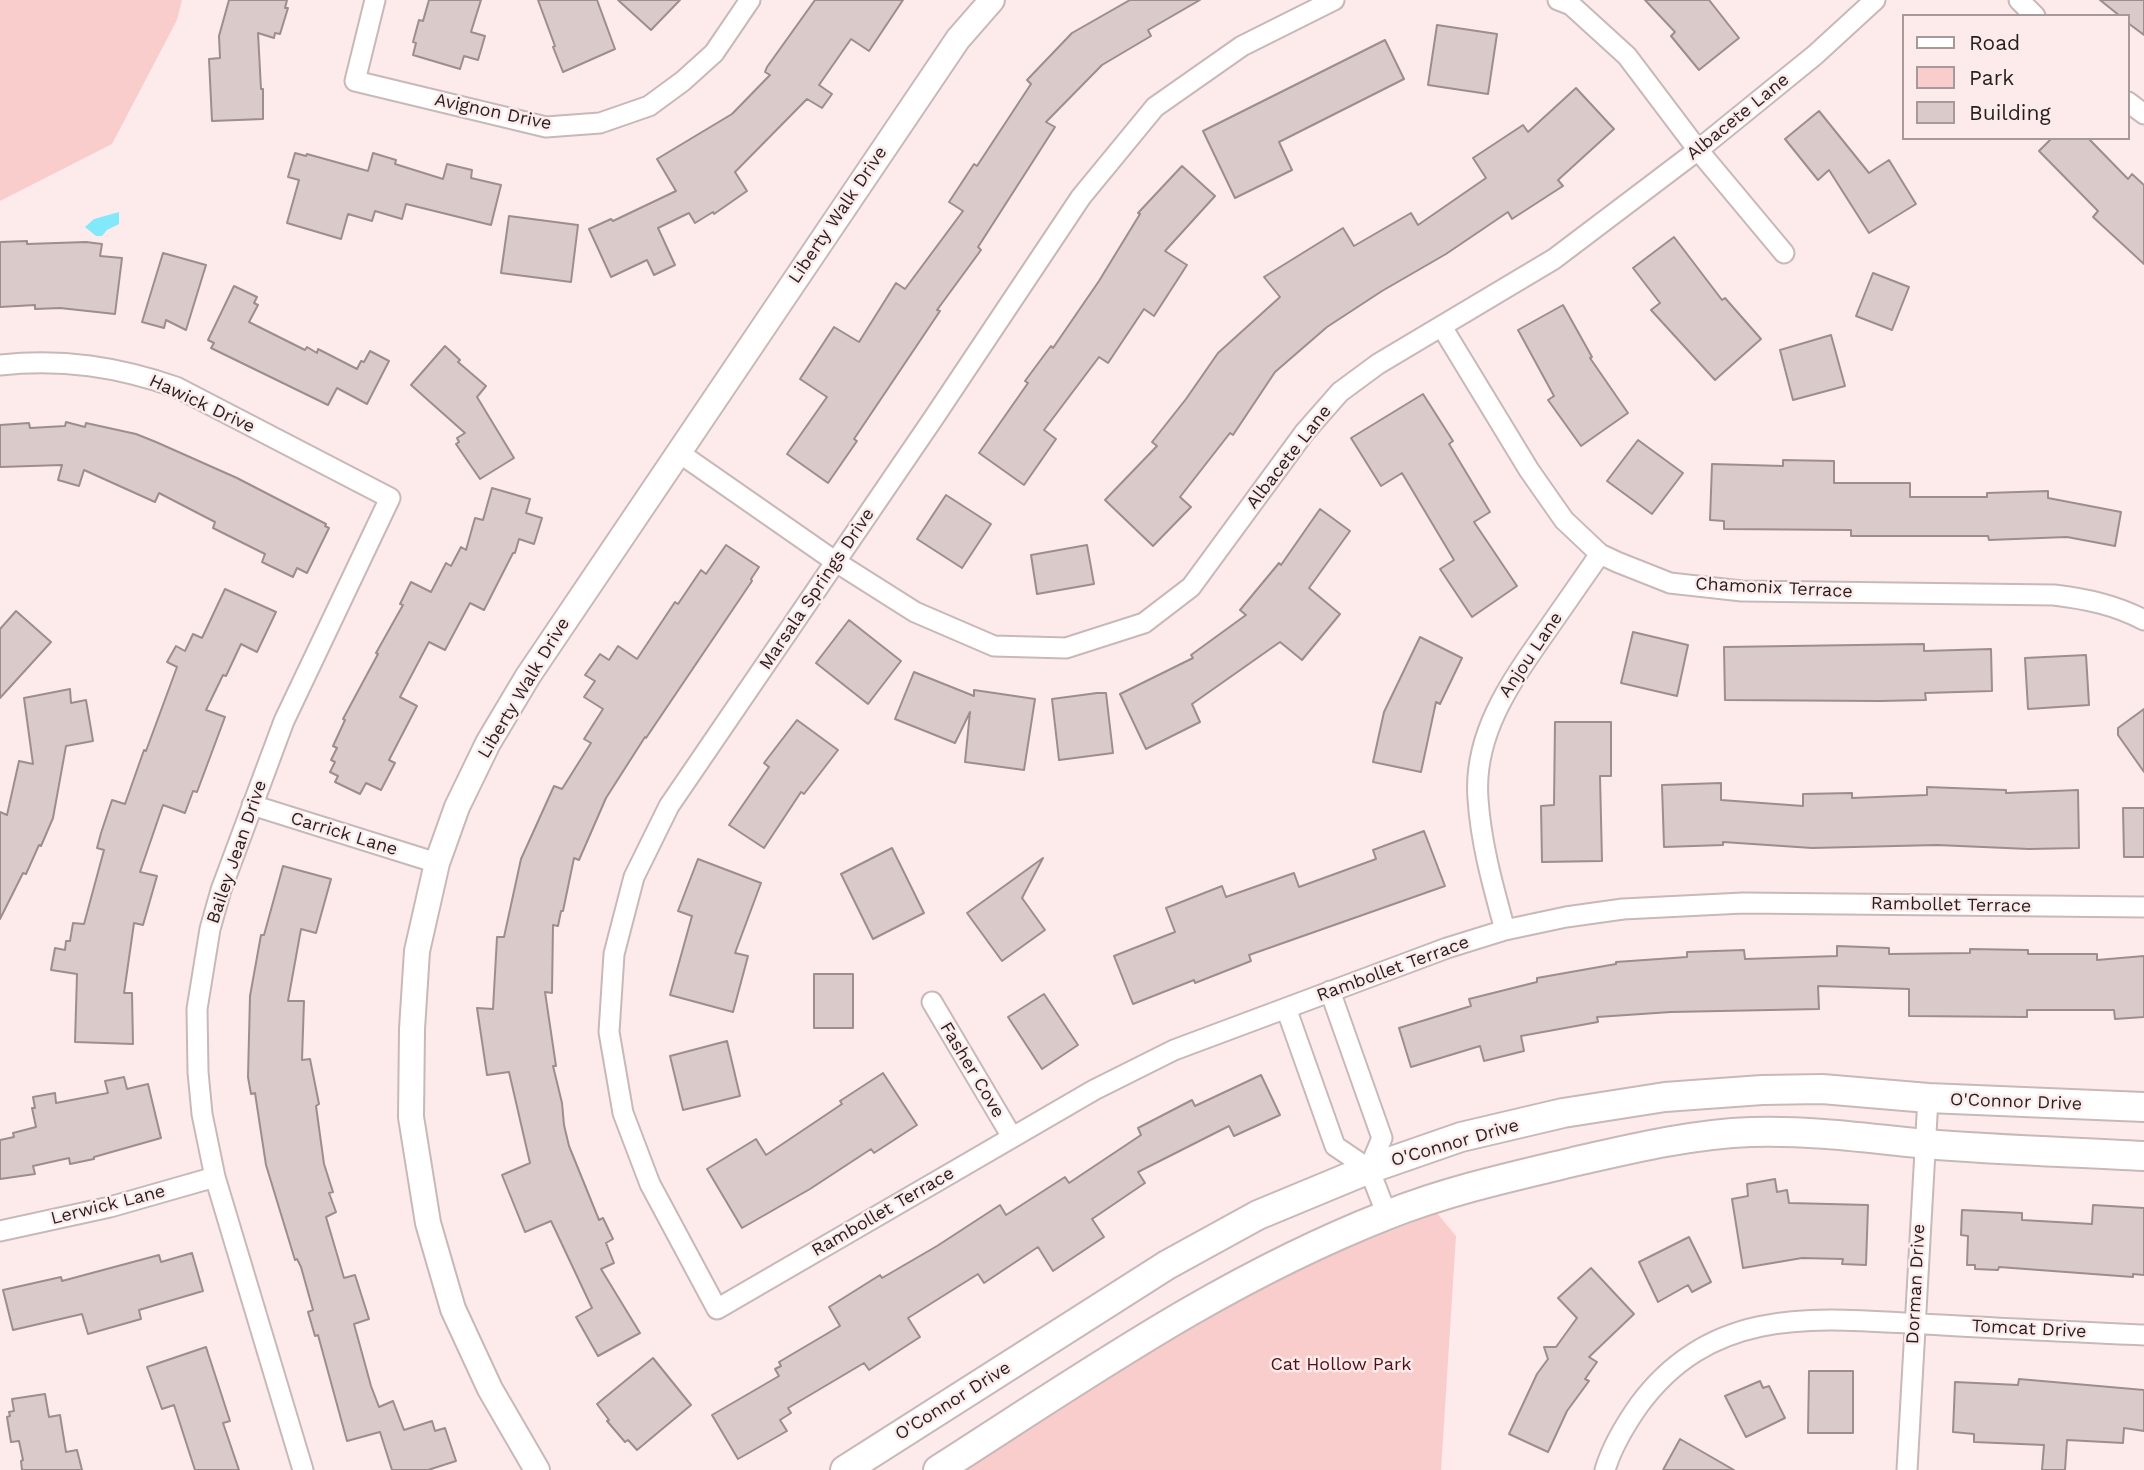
<!DOCTYPE html>
<html>
<head>
<meta charset="utf-8">
<style>
	body { margin:0 }
	#map { position:relative; width:2144px; height:1470px; overflow:hidden; background:#fdebeb; font-family:"Work Sans",sans-serif }
	canvas { display:block }
	.legend { position:absolute; left:1902px; top:14px; width:228px; height:126px; box-sizing:border-box; background:#fdebeb; border:2px solid #a79999; margin:0; padding:9px 12px; list-style:none; font-size:21px; color:#251f1f }
	.legend li { display:flex; align-items:center; gap:14px; height:35px }
	.legend b { width:35px; border:2px solid #a79999 }
</style>
</head>
<body>
<div id="map">
<canvas width="2144" height="1470"></canvas>
<ul class="legend">
<li><b style="height:9px;background:#fff"></b>Road</li>
<li><b style="height:19px;background:#f9cdcc"></b>Park</li>
<li><b style="height:19px;background:#dbcaca"></b>Building</li>
</ul>
</div>
<script>
const g = document.querySelector('canvas').getContext('2d');
g.lineJoin = 'round';
function fillPath(path, color) { g.fillStyle = color; g.fill(path, 'evenodd'); }
function trace(path, color, width, dash) { g.strokeStyle = color; g.lineWidth = width; g.lineCap = dash ? 'butt' : 'round'; g.setLineDash(dash || []); g.stroke(path); }
function label(font, color, halo, rows, align = 'center') {
  g.font = font + ' "Work Sans",sans-serif'; g.lineWidth = 5; g.setLineDash([]); g.textBaseline = 'middle'; g.strokeStyle = halo; g.fillStyle = color; for (const [text, x, y, turn = 0] of rows) {
    g.save(); g.translate(x, y); g.rotate((+turn || 0) * Math.PI / 180); g.textAlign = isNaN(turn) ? turn : align; if (halo) g.strokeText(text, 0, 0); g.fillText(text, 0, 0); g.restore();
  }
}
fillPath(new Path2D(`
	M0,0H182L177,20L112,144L0,201Z
	M1437,1213L1456,1236L1441,1470H965L1208,1316L1316,1260Z`), '#f9cdcc');
fillPath(new Path2D(`
	M119,212V224L107,230L102,236H96L85,227L94,219Z`), '#81e9f9');
const building = new Path2D(`
	M229,0H287L285,8H288L280,34L275,33L274,38L258,33L261,89H263V119L212,121L209,59L220,58L219,36Z
	M429,0H481L471,32L485,36L478,60L464,56L460,69L413,55L416,43L413,42L419,20L423,21Z
	M538,0H597L615,49L563,72L553,47L555,46Z
	M618,0H680L651,30Z
	M815,0H903L869,51L851,39L819,85L832,94L822,108L807,99L735,172L747,191L714,214L713,212L695,223L689,213L658,228L675,265L654,275L647,260L611,277L589,229L611,219L613,221L676,191L657,159L732,114L770,75L765,72L767,67Z
	M1130,0H1200L1148,30L1151,36L1102,65L1046,122L1055,127L978,247L981,250L937,310L940,311L854,439L857,441L828,483L787,454L827,397L800,379L834,327L859,342L896,283L905,289L963,211L949,202L974,164L977,166L1031,84L1027,80L1072,33Z
	M1645,0H1709L1739,38L1699,70L1671,36L1675,32Z
	M2100,0H2144V35L2128,23V16H2120Z
	M1437,25L1497,34L1488,94L1428,85Z
	M1385,40L1404,79L1279,142L1292,170L1235,198L1203,131Z
	M1576,88L1614,129L1558,180L1563,186L1512,219L1508,212L1446,254L1382,291L1327,327L1275,372L1233,435L1230,433L1180,497L1191,507L1153,546L1105,500L1157,446L1152,442L1186,399L1218,353L1280,297L1264,277L1343,228L1354,246L1411,213L1418,225L1486,178L1473,158L1523,125L1528,132Z
	M1819,111L1869,173L1889,160L1916,204L1869,233L1829,170L1818,180L1785,139Z
	M2052,138H2088L2128,179L2132,174L2144,185V264L2093,217L2098,211L2039,151Z
	M295,153L306,156L307,154L368,171L373,153L396,160L395,164L443,179L447,164L472,170L471,178L501,185L491,225L406,204L402,219L375,211L372,221L348,214L341,239L287,223L299,180L288,177Z
	M1182,166L1215,196L1165,251L1187,265L1154,316L1144,309L1108,363L1099,357L1044,430L1056,439L1024,485L979,453L1028,383L1025,381L1051,346L1053,348L1099,281L1140,214L1138,213Z
	M509,216L578,225L571,282L501,273Z
	M1674,237L1722,300L1725,298L1761,339L1715,380L1651,310L1660,303L1633,268Z
	M27,241V244L86,242L102,244L100,256L122,258L115,314L60,308L35,309V305L0,307V242Z
	M163,253L206,265L186,330L166,320L164,328L142,322Z
	M1873,273L1909,287L1892,330L1856,316Z
	M234,286L257,297L254,303L258,305L249,322L305,350L307,347L317,353L318,349L357,369L361,361L364,362L370,351L389,361L367,404L337,388L328,405L211,348L214,343L208,340Z
	M1563,305L1592,357L1590,358L1628,413L1581,446L1548,400L1554,396L1518,330Z
	M1831,335L1845,386L1793,400L1780,350Z
	M445,346L460,360L458,362L486,386L477,397L514,458L480,479L456,444L459,442L457,438L465,433L411,385Z
	M1423,394L1453,441L1449,444L1490,512L1474,522L1517,586L1472,617L1440,569L1454,560L1402,473L1381,486L1351,438Z
	M66,422L85,427L86,423L136,434L156,442L237,478L326,524L325,526L329,528L307,573L297,568L293,577L262,562L265,554L213,528L215,522L159,493L155,502L84,470L79,486L58,480L62,465L0,467V425L29,423L30,428L65,426Z
	M1638,440L1683,473L1652,514L1607,481Z
	M1783,460L1834,461V483H1910V497H1987V493L2048,491V498L2121,512L2115,546L2067,537L1989,540L1988,536H1851V530L1724,529V521L1710,520L1712,464L1783,466Z
	M492,488L530,499L526,513L542,518L534,544L519,539L515,553H513L484,610L470,603L445,650L429,642L400,697L417,706L389,760L395,763L381,790L366,783L360,794L335,782L338,776L330,772L335,762L331,760L337,748L333,746L345,720L343,719L378,654L376,653L403,605L400,604L411,582L431,592L446,563L451,566L461,547L466,550L475,518L483,520Z
	M946,495L991,524L962,568L917,539Z
	M1320,509L1350,531L1309,588L1340,614L1302,660L1280,642L1192,704L1200,722L1146,749L1120,694L1193,658L1191,655L1246,615L1240,610L1279,563L1281,565Z
	M726,545L759,567L751,579L752,581L646,738L645,737L606,798L579,860L574,858L563,911H561L558,926L553,925L552,993L545,992L556,1066H553L562,1103L564,1125L569,1146L599,1220L603,1218L613,1239L606,1243L614,1263L601,1269L640,1333L598,1356L576,1317L592,1308L551,1221L525,1232L502,1175L530,1163L509,1072L487,1075L477,1008L493,1009L497,937H504L521,859L554,786L562,789L591,743L584,739L603,709L584,697L595,681L585,675L600,654L609,660L618,646L637,659L675,602L678,604L701,570L706,574Z
	M1087,545L1094,584L1037,594L1031,555Z
	M225,589L276,612L257,652L241,644L226,676L223,675L206,710L225,717L197,792L193,791L185,813L163,805L140,872L157,876L143,925L134,923L124,993H132L133,1044L75,1042L77,974L51,970L55,948L65,950L66,941H70L73,923L84,924L104,850L97,848L101,833L112,800L125,804L144,750L146,751L177,667L167,662L176,646L185,651L193,634L202,638Z
	M16,611L51,642L0,698V629Z
	M849,620L901,661L868,704L816,663Z
	M1633,632L1688,645L1677,696L1621,683Z
	M1420,637L1462,658L1440,704L1436,702L1421,772L1373,762L1384,712Z
	M1924,644V651L1991,649L1992,691L1925,693L1926,700L1880,701L1725,700L1724,647Z
	M2086,655L2089,705L2028,709L2025,658Z
	M914,672L974,696V690L1035,699L1024,770L965,762L970,712L955,743L895,719Z
	M70,689L71,703L86,700L93,741L66,746L53,818L41,846L39,845L26,874L23,873L0,919V812L7,815L19,761L33,764L24,698Z
	M1097,693H1106L1113,753L1059,760L1052,699Z
	M2144,709V772L2118,735V728Z
	M797,720L838,750L804,794L801,792L764,848L729,825L769,767L764,763Z
	M1555,722H1611V776H1600L1602,861L1542,862L1541,806L1554,805Z
	M1721,783V800L1803,806V794L1852,793V798L1927,795V787L2006,790V793L2078,790L2079,848L2029,849L1937,845L1812,848L1723,842V845L1664,847L1662,785Z
	M2123,808H2144V857H2124Z
	M1424,831L1445,886L1249,955L1251,961L1195,983L1194,980L1133,1004L1114,956L1175,932L1166,908L1222,886L1226,897L1294,873L1299,887L1376,859L1373,850Z
	M892,848L924,913L873,939L841,874Z
	M1043,858L1022,898L1045,930L1002,961L967,913Z
	M698,859L761,883L735,953L748,956L733,1012L670,995L692,916L678,911Z
	M283,866L331,879L316,933L301,929L288,1001H304L302,1060L310,1059L319,1104L316,1106L324,1164L333,1192L329,1193L336,1212L326,1217L344,1278L355,1275L369,1319L354,1324L371,1386L379,1407L393,1401L404,1430L432,1421L435,1431L445,1428L456,1461L428,1470H392L380,1432L347,1441L318,1335L315,1336L308,1312L313,1310L301,1267L297,1259L295,1260L266,1165L255,1093L251,1094L248,1077L250,996L261,935H264Z
	M1837,946L1889,948V954L1970,953V949L2028,950V954H2097V960L2144,956V1017L2115,1019L2114,1010H2027V1017L1909,1016V989L1818,986L1819,1009L1671,1012L1597,1017L1598,1022L1521,1036L1524,1051L1484,1061L1480,1046L1411,1067L1399,1028L1471,1006L1469,999L1537,982V978L1616,964V962L1687,957V952L1744,950L1745,959L1837,956Z
	M814,974H853V1028H814Z
	M1044,994L1078,1045L1042,1069L1008,1017Z
	M727,1041L740,1096L683,1110L670,1056Z
	M883,1073L917,1125L874,1153L871,1149L810,1189L742,1228L707,1169L756,1139L766,1155L842,1104L840,1101Z
	M1261,1075L1280,1115L1234,1136L1229,1126L1138,1172L1145,1183L1092,1219L1104,1237L1053,1271L1038,1247L984,1283L978,1274L908,1318L920,1337L869,1370L864,1363L788,1408L791,1413L780,1420L787,1431L738,1459L712,1415L779,1376L775,1369L781,1366L779,1362L840,1326L829,1307L880,1275L882,1278L937,1246L1000,1205L1006,1215L1065,1177L1069,1183L1141,1135L1138,1128L1192,1100L1195,1106Z
	M124,1077L127,1089L148,1084L161,1138L94,1157V1159L70,1164L69,1158L33,1166L35,1174L0,1179V1140L14,1137L13,1133L36,1127L32,1108H35L33,1097L55,1093L56,1103L108,1093L105,1081Z
	M1775,1179L1777,1192L1787,1190L1789,1203L1868,1205L1866,1265L1842,1264L1843,1259L1802,1258L1743,1268L1732,1199L1748,1196L1747,1184Z
	M2093,1205L2144,1208V1275L2133,1274V1277L1999,1267L1998,1270L1975,1269V1265H1967L1968,1236L1961,1235L1962,1210L2022,1213V1220L2092,1224Z
	M1689,1237L1711,1282L1692,1292L1688,1285L1658,1302L1639,1262Z
	M192,1253L203,1291L139,1310L141,1319L88,1334L82,1314L13,1330L3,1290L61,1277L62,1281L159,1255L161,1262Z
	M1591,1268L1634,1314L1589,1357L1597,1362L1585,1379L1589,1381L1567,1411L1548,1452L1509,1434L1537,1374L1548,1359L1544,1347H1556L1577,1318L1558,1298Z
	M206,1347L230,1421L223,1423L239,1470H195L174,1405L162,1409L147,1367Z
	M653,1358L691,1405L637,1450L628,1440L625,1442L607,1421L609,1420L597,1404Z
	M1809,1371H1853V1433H1808Z
	M2019,1379L2144,1390V1431L2124,1428L2123,1443L2067,1440L2065,1470H2042L2044,1445L1974,1442V1434L1953,1432L1955,1382L2018,1385Z
	M1760,1381L1763,1388L1769,1386L1785,1418L1746,1437L1725,1396Z
	M45,1394L49,1417L60,1415L66,1452L77,1450L82,1470H22L21,1461L23,1460L19,1441L11,1442L7,1417L10,1416L9,1412L14,1411L12,1399Z
	M1680,1439L1694,1447L1734,1470H1663Z`);
fillPath(building, '#dbcaca');
trace(building, '#9d8d8d', 2);
const minor = new Path2D(`
	M375,0L355,81L546,127L600,123L649,106L683,81L714,53L750,0
	M1334,0L1242,46L1155,107L1081,197L935,416L669,806L634,877L614,954L609,1032L623,1113L650,1184L717,1309L1094,1090L1174,1050L1447,948L1505,930L1566,917L1623,909L1743,903L2144,907
	M1558,0L1571,5L1627,56L1698,150L1784,253
	M2019,0L2035,16
	M2128,102L2144,114
	M1442,327L1529,470L1564,520L1600,554L1617,562L1670,583L1742,591L2054,595C2087,599 2115,605 2144,620
	M0,365C62,358 118,367 176,387L390,498L284,721L221,890L210,929L197,1009L198,1072L202,1114L215,1177L303,1470
	M678,452L836,562L915,612L994,646L1066,648L1144,623L1191,587L1304,433L1340,392L1378,364L1554,259L1698,150L1815,55L1875,0
	M252,805L437,863
	M1505,930C1493,886 1481,844 1478,799C1473,735 1510,683 1545,633C1563,607 1581,581 1600,554
	M1330,991L1382,1138L1369,1169
	M932,1002L1012,1137
	M1286,1008L1335,1146L1369,1169
	M1369,1169L1387,1215
	M0,1231L110,1207L215,1177
	M1605,1470C1612,1446 1625,1425 1639,1405C1717,1299 1829,1320 1942,1325C2009,1329 2077,1332 2144,1335
	M1907,1470L1928,1098`);
const tertiary = new Path2D(`
	M537,1470L490,1389L453,1309L428,1223L411,1117L412,1029L417,951L437,863L457,807L488,743L528,676L958,39L992,0`);
const secondary = new Path2D(`
	M845,1470L1167,1265L1258,1215L1369,1169L1461,1137L1563,1113L1665,1097L1762,1090L1822,1089L1928,1098L2144,1107
	M938,1470C1085,1376 1223,1279 1387,1215C1447,1191 1510,1177 1573,1162C1630,1149 1692,1134 1751,1132C1809,1130 1867,1138 1925,1144C1997,1150 2071,1152 2144,1156`);
trace(minor, '#c9b8b8', 23);
trace(tertiary, '#c9b8b8', 28);
trace(secondary, '#c9b8b8', 32);
trace(minor, '#fff', 19);
trace(tertiary, '#fff', 24);
trace(secondary, '#fff', 28);
label('18px', '#251f1f', '#fdebeb', [
	["Avignon Drive",493,112,12],
	["Albacete Lane",1738,117,-39],
	["Liberty Walk Drive",838,215,-56],
	["Hawick Drive",202,404,25],
	["Albacete Lane",1289,457,-52],
	["Chamonix Terrace",1774,588,3],
	["Marsala Springs Drive",817,589,-56],
	["Anjou Lane",1531,655,-56],
	["Liberty Walk Drive",524,688,-59],
	["Carrick Lane",344,834,17],
	["Bailey Jean Drive",237,852,-71],
	["Rambollet Terrace",1951,905,1],
	["Rambollet Terrace",1393,969,-20],
	["Fasher Cove",972,1070,59],
	["O'Connor Drive",2016,1102,2],
	["O'Connor Drive",1455,1143,-16],
	["Lerwick Lane",108,1205,-14],
	["Rambollet Terrace",883,1212,-30],
	["Dorman Drive",1916,1284,-87],
	["Tomcat Drive",2029,1329,3],
	["O'Connor Drive",953,1401,-32]
]);
label('18px', '#4e0f17', '#fdebeb', [
	["Cat Hollow Park",1341,1365]
]);
</script>
</body>
</html>
